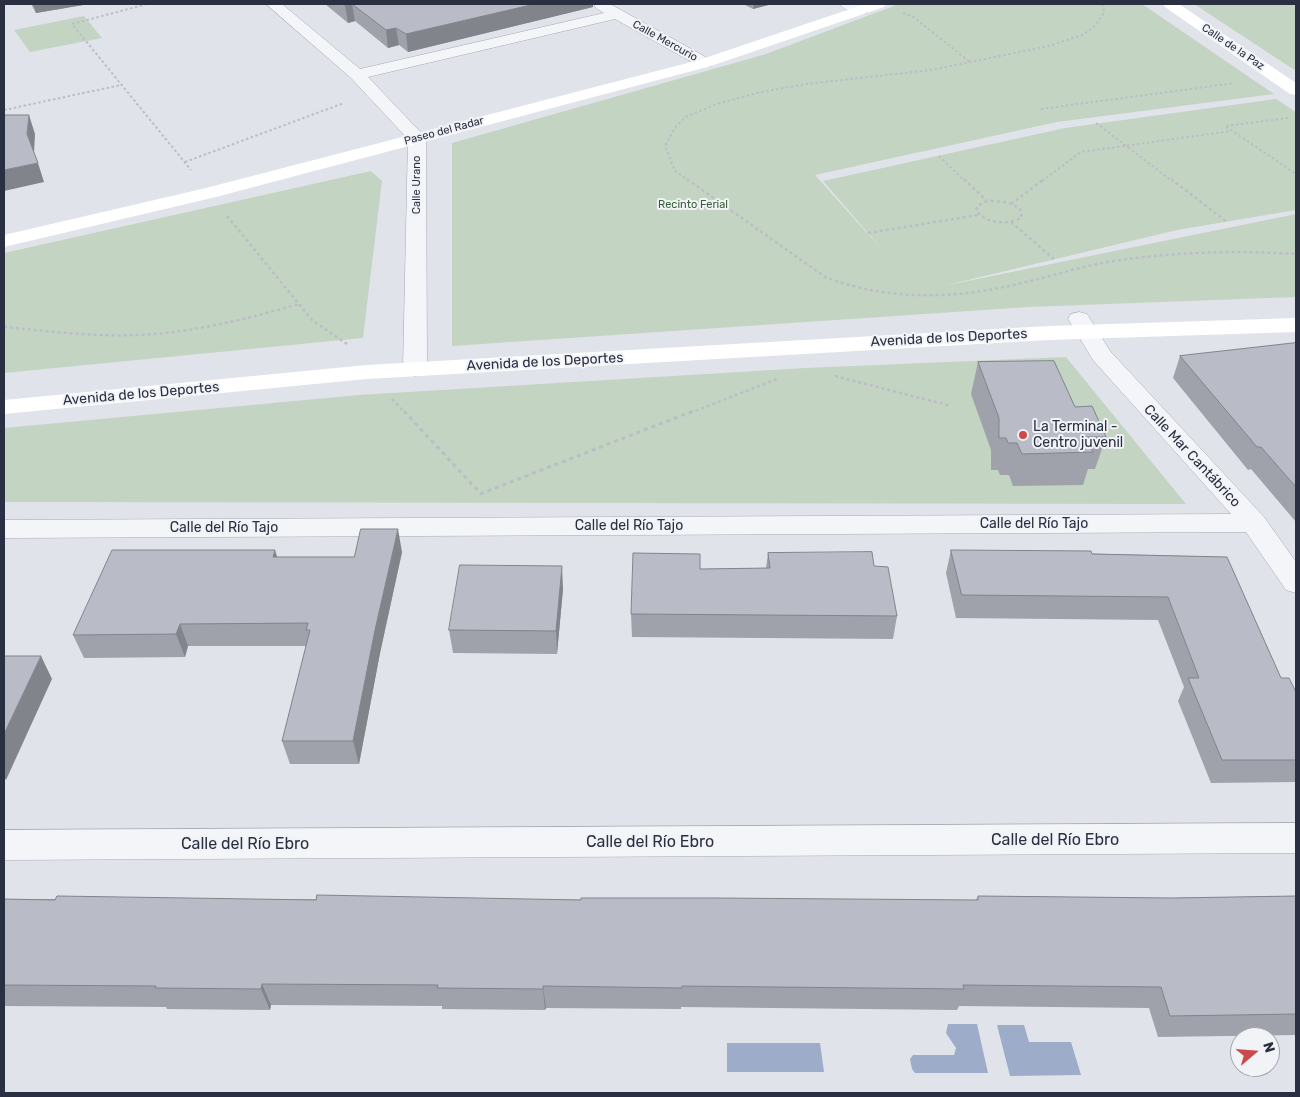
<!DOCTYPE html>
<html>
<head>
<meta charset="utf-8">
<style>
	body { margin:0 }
	#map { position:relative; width:1300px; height:1097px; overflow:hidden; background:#e1e3ea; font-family:Rubik,sans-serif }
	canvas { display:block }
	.frame { position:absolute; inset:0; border:5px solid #2a2f41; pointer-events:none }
	.north { position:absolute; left:1230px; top:1027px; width:50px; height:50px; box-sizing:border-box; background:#f1f3f7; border:1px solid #a1a5ae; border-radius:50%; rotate:72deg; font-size:14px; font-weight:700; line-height:20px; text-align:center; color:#2a2f41 }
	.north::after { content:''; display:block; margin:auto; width:18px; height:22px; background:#cc4949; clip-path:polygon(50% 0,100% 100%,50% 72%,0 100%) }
</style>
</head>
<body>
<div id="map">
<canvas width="1300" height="1097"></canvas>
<div class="frame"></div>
<div class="north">N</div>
</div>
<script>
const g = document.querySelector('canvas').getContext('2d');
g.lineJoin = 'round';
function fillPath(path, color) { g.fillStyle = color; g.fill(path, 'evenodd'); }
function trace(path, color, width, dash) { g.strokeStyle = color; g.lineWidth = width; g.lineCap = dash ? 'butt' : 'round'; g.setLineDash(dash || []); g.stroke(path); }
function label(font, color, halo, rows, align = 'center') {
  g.font = font + ' Rubik,sans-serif'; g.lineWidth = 4; g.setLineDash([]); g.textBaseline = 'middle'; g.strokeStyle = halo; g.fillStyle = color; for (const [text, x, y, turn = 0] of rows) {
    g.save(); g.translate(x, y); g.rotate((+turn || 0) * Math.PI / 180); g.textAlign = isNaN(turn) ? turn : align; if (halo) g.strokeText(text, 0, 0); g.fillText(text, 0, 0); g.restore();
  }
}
fillPath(new Path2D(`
	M899,4H1142L1274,94L1057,122L815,175L886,254L823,181L1065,128L1276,99L1296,112V210L1177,230L943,286L1296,214V297L1028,307L452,346V143L766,54Z
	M1194,4H1296V71Z
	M84,16L102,38L30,52L14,30Z
	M371,171L382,181L363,338L4,373V253Z
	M1066,357L1186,504L4,502V428L359,395L805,368Z`), '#c4d4c3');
fillPath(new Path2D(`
	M948,1024H977L988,1073H915L912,1069L910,1059L913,1055H954L956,1048L946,1033Z
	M997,1025H1024L1029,1042H1071L1081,1075L1010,1076Z
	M727,1043H820L824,1072H727Z`), '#9dacc9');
const street = new Path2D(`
	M266,4H282L360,69L604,13L596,8L594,4H610L711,60L713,63L711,66H699L615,19L368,77L426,138L427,369L423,374L415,376L407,374L403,369L408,139L351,78Z
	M840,4C850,4 862,1 869,10L867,13C859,15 844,11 840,4Z
	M1079,312L1087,314L1110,351L1264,517L1296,562V593L1286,590L1246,532L4,538V520L1231,514L1093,360L1068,319L1071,314Z
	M1296,823V853L4,860V830Z`);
trace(street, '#a6a9b4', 1);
trace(new Path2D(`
	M147,4L72,24L191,170
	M903,13L912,16L970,62
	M1041,109L1235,83
	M4,110L121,85
	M1288,118L1225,126L1296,174
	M1096,123L1172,181
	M939,156L965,181
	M185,162L344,103
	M689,181L675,171L665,146L676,126L687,116L717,104L761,92L806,84L931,70L1049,46L1082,35L1093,28L1104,13L1103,4
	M1042,181L1081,152L1231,131`), '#bbbec5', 2, [2.5, 2.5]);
trace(new Path2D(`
	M687,179L825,277C890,302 959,299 1026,282C1053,276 1079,267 1107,262C1170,252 1233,250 1296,254
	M964,179L987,201
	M1171,179L1227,222
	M991,201C1003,201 1013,203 1022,211L1021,218C1006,225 987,224 976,211C978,203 984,202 991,201Z
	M1011,204L1044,179
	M227,216L312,320L347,344
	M1011,222L1054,259
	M868,233L978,215
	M4,327C48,331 93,337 138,335C192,333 246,319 299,304
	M835,376L951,406
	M392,399L405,413
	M690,413L777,379`), '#bbbec5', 2.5, [3, 3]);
trace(new Path2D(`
	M404,411L481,494
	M480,494L693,411`), '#bbbec5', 3, [4, 4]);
fillPath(street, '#f4f5f8');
fillPath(new Path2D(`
	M865,4H886L884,7L711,66L216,197L4,247V235L206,188L699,60Z
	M1163,4H1179L1296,83V95L1290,94L1165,7Z
	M1296,318V332L1049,340L367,379L4,414V400L367,365L1049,326Z`), '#fff');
fillPath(new Path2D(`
	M31,4H89L36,13Z
	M325,4H593V7L408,52L399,45L388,48L355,21L348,23Z
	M743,4H772L753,9Z
	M1296,343V522L1251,469L1248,470L1173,378L1180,356Z
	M978,362L1075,407L1106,437L1095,469H1088L1083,485L1013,486L1009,475H1000L998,470H991V450L971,394Z
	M951,550L1227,557L1281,678L1296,692V782L1211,783L1178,701L1184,687L1158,620L956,618L946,573Z
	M402,552L380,653L359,764H290L282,741L306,646H188L185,657L84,658L73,635L277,557H354Z
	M768,553L874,566L897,616L893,639L632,637L631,614L700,569L766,568Z
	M563,589L557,654L453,653L449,630Z
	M978,896L1171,898L1296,896V1035L1158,1037L1149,1008L959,1006L957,1010L681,1007V1009L546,1008L545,1010L442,1009V1006L271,1005L270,1010L167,1009L166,1007L4,1006V899L976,900Z`), '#9fa2ab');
fillPath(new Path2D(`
	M33,4H89L36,13Z
	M352,4L355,21L348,23L345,5Z
	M535,4H593V7L408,52L406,34Z
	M754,4H772L753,9Z
	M396,28L399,45L388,48L386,30Z
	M29,115L35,134L34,153L27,134Z
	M38,163L44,182L4,191V170Z
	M398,529L402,552L380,653L359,764L353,741L375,630Z
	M275,550L282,573L273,557Z
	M562,566L563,589L557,654L556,631Z
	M180,624L188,646L185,657L176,634Z
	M41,656L52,679L6,780L4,777V734Z
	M262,984L271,1005L270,1010L261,989Z
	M543,986L546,1008L545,1010L543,989Z`), '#82848b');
const building = new Path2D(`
	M343,4H535L406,34L396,28L386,30L352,4L345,5Z
	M4,115H29L27,134L38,163L4,170Z
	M1296,343V487L1261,447H1257L1180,356Z
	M1054,361L1075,407L1092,406L1106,437H1086L1093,452L1022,454L1017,443H1008L1006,438H999V418L978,362Z
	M361,529H398L375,630L353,741H282L310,630H306L308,623L180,624L176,634L73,635L112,550H275L273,557H354Z
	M951,550L1091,551L1092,554L1227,557L1281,678H1289L1296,692V760H1222L1188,678H1199L1168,597L962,595Z
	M872,552L874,566L888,567L897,616L631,614L633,553L700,554V569L770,568L768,553Z
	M460,565L562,566L556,631L449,630Z
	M4,656H41L4,734Z
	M317,895L581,900V898H715L978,900V896L1171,898L1296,896V1014L1170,1016L1161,987L963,985L964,989L682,986V988L543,986V989L437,988L438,985L262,984L261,989L155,988L156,986L4,985V899L55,900L57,896L316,900Z`);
fillPath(building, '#b9bcc7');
trace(building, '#82848b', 1);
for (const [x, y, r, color] of [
	[1023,435,5,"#cc4949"]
]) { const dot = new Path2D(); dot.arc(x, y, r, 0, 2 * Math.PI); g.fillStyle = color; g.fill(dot); trace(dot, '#f1f3f7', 2); }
label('11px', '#2a2f41', '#f1f3f7', [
	["Calle Mercurio",665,41,29],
	["Calle de la Paz",1233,47,34],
	["Paseo del Radar",444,131,-15],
	["Calle Urano",417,185,-90]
]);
label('11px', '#395d37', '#f1f3f7', [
	["Recinto Ferial",693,205]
]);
label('14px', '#2a2f41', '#f1f3f7', [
	["Avenida de los Deportes",949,338,-3],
	["Avenida de los Deportes",545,362,-3],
	["Avenida de los Deportes",141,394,-5],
	["Calle Mar Cantábrico",1192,456,47],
	["Calle del Río Tajo",1034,524],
	["Calle del Río Tajo",629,526],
	["Calle del Río Tajo",224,528]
]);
label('14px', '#2a2f41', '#f1f3f7', [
	["La Terminal -",1033,427],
	["Centro juvenil",1033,443]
], 'left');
label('16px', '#2a2f41', '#f1f3f7', [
	["Calle del Río Ebro",1055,840],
	["Calle del Río Ebro",650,842],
	["Calle del Río Ebro",245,844]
]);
</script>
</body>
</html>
